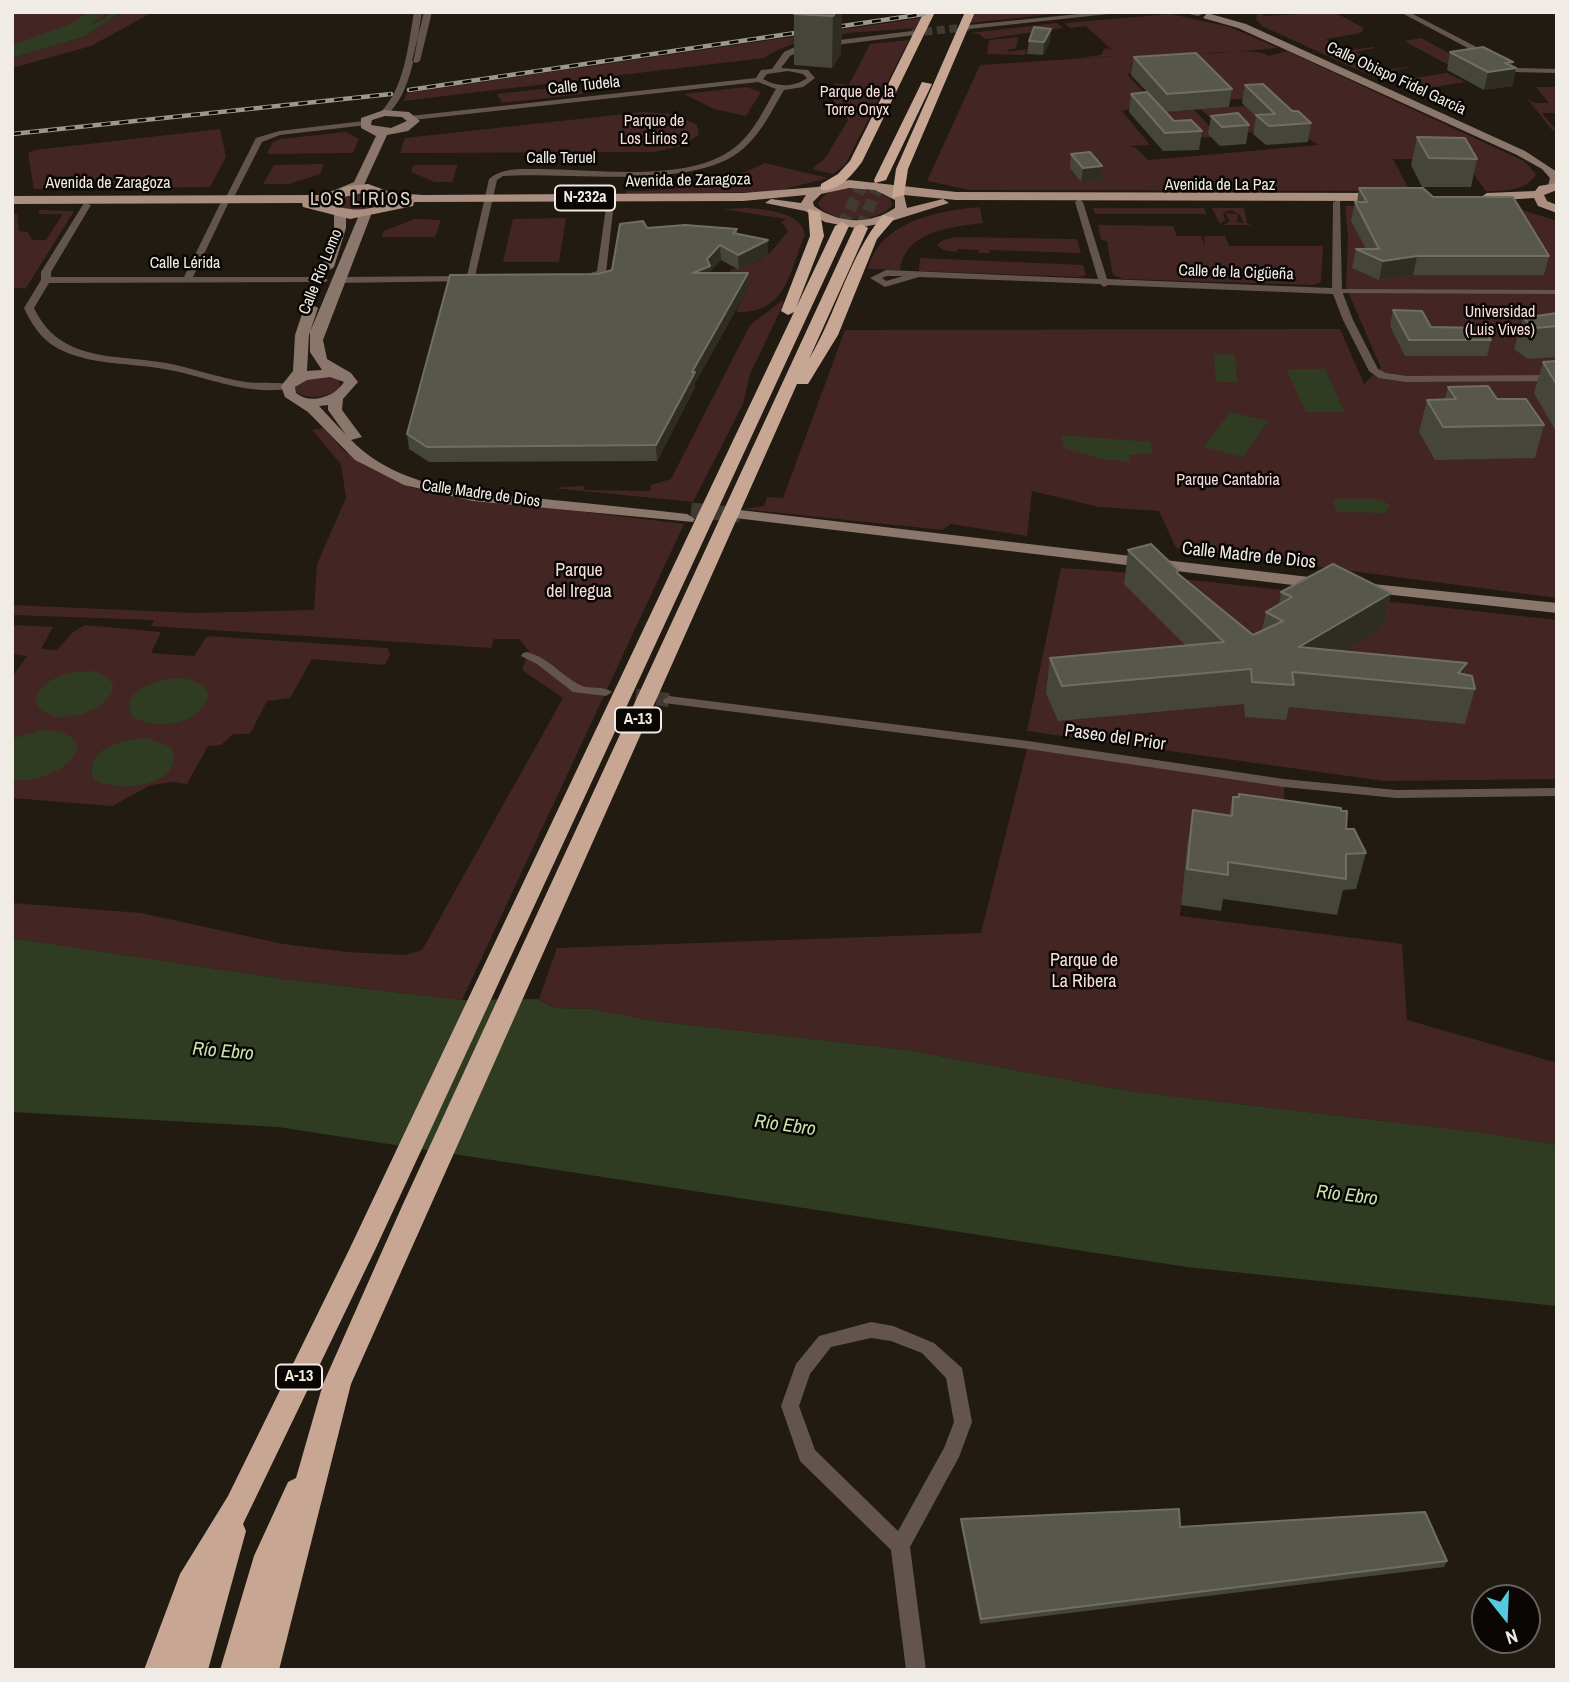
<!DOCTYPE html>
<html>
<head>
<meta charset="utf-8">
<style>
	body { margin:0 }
	#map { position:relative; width:1569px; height:1682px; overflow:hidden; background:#211b11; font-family:"Archivo Narrow",sans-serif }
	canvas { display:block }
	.frame { position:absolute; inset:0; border:14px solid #f0ece5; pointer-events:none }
	.north { position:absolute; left:1471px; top:1584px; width:70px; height:70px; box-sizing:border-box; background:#090604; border:2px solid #65625e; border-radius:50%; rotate:162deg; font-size:19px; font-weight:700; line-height:28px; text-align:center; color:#f0ece5 }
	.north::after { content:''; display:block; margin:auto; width:24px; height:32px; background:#55cadf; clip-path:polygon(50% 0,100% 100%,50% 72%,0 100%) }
</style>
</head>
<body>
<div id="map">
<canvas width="1569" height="1682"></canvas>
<div class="frame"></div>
<div class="north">N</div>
</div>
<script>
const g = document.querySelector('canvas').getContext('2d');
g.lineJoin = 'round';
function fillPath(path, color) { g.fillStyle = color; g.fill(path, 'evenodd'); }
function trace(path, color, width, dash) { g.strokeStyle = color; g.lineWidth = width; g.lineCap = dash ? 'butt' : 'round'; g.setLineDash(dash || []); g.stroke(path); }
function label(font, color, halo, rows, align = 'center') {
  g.font = font + ' "Archivo Narrow",sans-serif'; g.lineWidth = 5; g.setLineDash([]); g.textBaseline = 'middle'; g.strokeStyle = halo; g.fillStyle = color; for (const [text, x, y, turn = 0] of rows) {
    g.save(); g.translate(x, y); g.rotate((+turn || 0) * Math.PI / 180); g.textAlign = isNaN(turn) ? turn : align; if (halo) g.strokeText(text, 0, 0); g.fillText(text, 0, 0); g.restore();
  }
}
fillPath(new Path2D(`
	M12,12H111L103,20L12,47Z
	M121,12H153L91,46L12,68V58L86,36Z
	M974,12H1072L970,23Z
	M1258,12L1266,16L1334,12L1364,28L1361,33L1326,39L1346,51L1372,47L1375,48L1356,52L1387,69L1412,67L1369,75L1262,26L1256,19Z
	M1171,14L1230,27L1278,48L1182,56C1200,55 1256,46 1269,56L1287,51L1524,161L1536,174C1528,191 1503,191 1486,191L1463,159H1393L1410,191L970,190L927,181L980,65L1117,56L1077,58L1101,55L1105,48L1112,50L1086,26L1070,28L1064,23ZM1181,69L1223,100L1241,99L1319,145L1148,160L1136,148L1129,146L1150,145L1122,111L1154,104L1127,74Z
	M921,18L916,28C866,33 807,30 764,58L403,101L407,93Z
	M1057,23L1063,28L985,39L979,34L969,33Z
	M1019,37L1015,49H1009L1008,52L1027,49L1025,55L987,54L989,40Z
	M1421,38L1471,65L1454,68L1404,41Z
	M909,40L845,165L833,174L812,169L826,157L848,120L830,96L836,87L833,83L849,85L870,44Z
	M1447,73L1465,82L1417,90L1400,80Z
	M578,85L583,94L502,103L497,94Z
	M746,87L761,92L746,116L714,109L684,94Z
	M1536,87H1557V113H1542L1556,130H1552L1526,97L1534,103H1549Z
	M1245,106L1272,132L1224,133L1201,109Z
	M1194,110L1216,133L1211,137L1172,140L1148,113Z
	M643,112L674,114L697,125L699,135L682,146L654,152L400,153L405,138Z
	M220,129L226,157L210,187L34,189L28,153L35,150Z
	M346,132L359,139L353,153L267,154L272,143L280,139Z
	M765,163L828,178L773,192L626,194V191C675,191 722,185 765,163Z
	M324,164L320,174L289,184H263L274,165Z
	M413,165H458L452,182H435L411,172Z
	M856,188L878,192L891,200L892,205C879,224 829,224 818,204C825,189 842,189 856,188Z
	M360,190L382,194L386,201C374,214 346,214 332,205L334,199Z
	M1345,206L1516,208L1557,221V598L1176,548L1159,511L1099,507L1032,491L1027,536L951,524L942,530L743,509L764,506L767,497L783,498L845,330L1340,329L1364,384L1381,368L1346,287L1348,236Z
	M980,207L983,223C951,227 905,231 900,270L868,269C881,221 936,211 980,207Z
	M748,208C767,210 802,212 805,235C790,267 789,314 736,312L748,288L732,279L730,270C761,264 769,256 788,231L781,222L786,219L722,209Z
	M1093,208H1204L1206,214H1095Z
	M1212,208H1244L1247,223L1251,225H1224L1230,221L1225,213L1238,214L1237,222L1244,223L1239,214L1231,210L1223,213L1225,220L1220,224Z
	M40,210L74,211L26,288H12V216L17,213L19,231L28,232L32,240H46L63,214H38Z
	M566,218L559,262H503L513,219Z
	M415,219L441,220L435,237H381L384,231Z
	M1098,225L1173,226L1177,236H1201L1205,246L1204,236H1225L1229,246H1323L1321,282L1313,285L1124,279L1113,275L1107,241L1101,240Z
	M956,237L1077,239L1081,253L990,250V253H979V250L958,249L957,252L943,250L937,245L943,240Z
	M920,258L1083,265L1086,275L1080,277L919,271Z
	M783,300V305L750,374L743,404L693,502L553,488L584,486V490L651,491V485L671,479L750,325Z
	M320,375L339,379L340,389C326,397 311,401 296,392L295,388L300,381Z
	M324,428L343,450L364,465L413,488L461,497L684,524L462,1000L283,979L12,938V903L141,913L283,944L347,952L405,955L422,950L563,698L522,670L529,651L519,639H494L491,648L151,626L154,620L12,615V605L194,613L314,610L317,564L346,498L341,464L312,430Z
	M1061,568L1109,571L1557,620V779L1384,781L1027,731Z
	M12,625L53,627L41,649L57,650L73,632L85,625L161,632L151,653L194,656L207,636L388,648L390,655L385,665L312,659L290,698L267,701L250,734H233L221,745L208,746L187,784L173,782L151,785L112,806L12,798V677L27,656L12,654Z
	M1028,745L1284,783V837L1187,847L1180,916L1402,944L1407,1020L1557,1063V1145L1477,1132L1128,1091L907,1050L655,1021L591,1009L555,1008L539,999L557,948L981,933Z`), '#432624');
fillPath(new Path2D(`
	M111,12H121L86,36L12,58V47L103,20Z
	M1214,354L1235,355L1237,383L1216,381Z
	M1286,369H1325L1344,412H1306Z
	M1230,412L1268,421L1243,457L1204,447Z
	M1061,435L1151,442L1152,453L1130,455L1129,462L1102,459L1064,448Z
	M1332,499H1381L1390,506L1385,513L1337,512Z
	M91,671C103,674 110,676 114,688C105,714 45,732 35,699C45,676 68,672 91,671Z
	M182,678C195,681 203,683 209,694C201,726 156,731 132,716C119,688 162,679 182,678Z
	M40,730C112,732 66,784 12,780V739Z
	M147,738L171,747C188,785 118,795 94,779C82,748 125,739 147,738Z
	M12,938L283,979L462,1000L538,999L555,1008L591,1009L655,1021L907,1050L1128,1091L1477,1132L1557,1145V1306L1187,1267L278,1127L12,1112Z`), '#2f3c22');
fillPath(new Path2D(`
	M89,12H107L83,29L12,55V45L73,23Z`), '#2f3c22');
trace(new Path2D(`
	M912,33L969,27`), '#403a31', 8, [8, 4.5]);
trace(new Path2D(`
	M615,693L669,700`), '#403a31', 14, [14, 7]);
trace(new Path2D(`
	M691,510L740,515`), '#403a31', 15, [15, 7]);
trace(new Path2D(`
	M842,226L865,179
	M861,228L880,180`), '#403a31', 12, [12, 6]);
fillPath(new Path2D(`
	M1334,289L1557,290V294L1337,293L1333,291Z`), '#63554e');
fillPath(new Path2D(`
	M414,12H422C416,45 413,91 387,115H381L380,113C405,87 408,46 414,12Z
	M424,12H432L420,61L416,63L412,61Z
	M1099,12H1127L969,29L965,27L969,25Z
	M1181,12H1200L1202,14L1198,16Z
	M1400,12H1409L1517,68L1557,69V73L1513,72Z
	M912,31L916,33L915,35L804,49L790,56L781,68L808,70L815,78L803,87L784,90C772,110 762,132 744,148C696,192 567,171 503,176L497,180L474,281L336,283L331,280L336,277L467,276L489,179C502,167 523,169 540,169C597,169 696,185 740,143C756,128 765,107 776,89L758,82L413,120H410V116L756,78L761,70L772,69L784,52L799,45ZM788,71L803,74L807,78C793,88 778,87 763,79L767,74Z
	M364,121H367V125L280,135L262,142L233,199L229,202L225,199L256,138L279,131Z
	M1079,199L1083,202L1107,279L1332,288L1333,202L1340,200L1342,291L1353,320L1378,369L1386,373L1406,376L1557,375V381L1406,382L1379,378L1369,371L1343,320L1333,294L1108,285L1104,287L1100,284L919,277L885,287L870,278L886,270L1098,279L1075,202ZM887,276H903L886,281L882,278Z
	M607,200L614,202L606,273L588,280H582V276L597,271Z
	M224,201L228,204L193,277H323L328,280L326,282L49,283L34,308C60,363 115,354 166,363C193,368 219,378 246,382C258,384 285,381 293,386L292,388C248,397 206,376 164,369C131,363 94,365 63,351C43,342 33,327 24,308L41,280V272L84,203L91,205L51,272V277H184L220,204Z
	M527,652C551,659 560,675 580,685C590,690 603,685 612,692L606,696L573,692L537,664L521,656L523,653Z
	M669,696L1028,741L1284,779L1396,790L1557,788V796L1396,798L1284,787L1028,749L664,703L663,700Z
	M871,1322L893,1326L934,1343L962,1368L972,1422L959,1457L910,1547L926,1670H906L891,1550L800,1461L781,1406L796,1364L819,1336ZM871,1338L891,1341L922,1353L946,1378L954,1422L944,1448L898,1531L815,1450L799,1406L810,1374L831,1347Z`), '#63554e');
fillPath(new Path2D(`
	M1207,13L1246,24L1525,151L1557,172V187L1547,190L1550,178L1542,169L1517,155L1238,28L1203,18Z
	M384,110L409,112L420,121L408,131L387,135L363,187L343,196H335V190L354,182L376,136L361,128V118ZM385,116L402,117L407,121L391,128L371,125L372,120Z
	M340,210L346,214V228L334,267L328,271L322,267L334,228V214Z
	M365,211L371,215L323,340L327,359L351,373L358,382L343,399L342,410L362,437L351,440C403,493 485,493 553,500C598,504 642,509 687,514L695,519L693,522L473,501L404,485L355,460L308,412L285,397L281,386L293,371L295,335L304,308L311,304L318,308L309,335L307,371L322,370L310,352V332L359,215ZM330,377L344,382C335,397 310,405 296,393L295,387L307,380ZM328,405V410L346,435L319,406Z
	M740,510L1326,579L1334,584L1326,589L735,518V512Z
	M1363,583L1557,603V613L1357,591L1355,588Z`), '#8b766b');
fillPath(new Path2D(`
	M849,180L956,192L1383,193L1389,197L1383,201L956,200L904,195L907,208L943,199L949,203L885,223L855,228L825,222L805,211L765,203L771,199L801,203L806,195L743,201L414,202L413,206L350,219L303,207L302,203L12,204V196L319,195L348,186L368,184L393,193L423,195L743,193L817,187ZM849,188L875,190L895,200V208C871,225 838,224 814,206L813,202L821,194ZM367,192L401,201C361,210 361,214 320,202Z
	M1557,183V190L1544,195L1547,201L1557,205V213L1538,206L1534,198L1487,201L1481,197L1487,193L1535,191L1539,186Z`), '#aa8f81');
fillPath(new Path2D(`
	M924,12H935L862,162C852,175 839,192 821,190V184L838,174L850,161Z
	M965,12H975L908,169L904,195L892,198L896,169Z
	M922,82L932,84L886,180L875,183L874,180Z
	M808,209L820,212L824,236L796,308L835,226L842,222L849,226L375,1250L243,1524L246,1531L208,1670H176L180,1659L176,1670H144L180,1574L228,1496L349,1250L794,312L788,315L781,311L810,236Z
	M883,215L895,218L877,239L838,335L808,384H797L351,1384L279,1670H220L254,1556L288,1482L296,1478L323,1384L403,1204L854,228L861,224L868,228L809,359C837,313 848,257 883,215Z`), '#c7a694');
const rail = new Path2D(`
	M409,90L924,14
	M12,134L391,94`);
trace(rail, '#9c978f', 4.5);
trace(rail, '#090604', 2.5, [9]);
fillPath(new Path2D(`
	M794,12H842L841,54L832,68L794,65Z
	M1051,29L1050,42L1043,55L1027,54L1029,41Z
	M1450,52L1512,66L1516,68L1512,86L1484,90L1447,70Z
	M1134,57L1232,89L1229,107L1166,112L1174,121L1202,131L1199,150L1163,151L1129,112L1131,94L1147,92L1131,75Z
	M1245,85L1311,123L1308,142L1266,145L1253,134L1256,117L1242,103Z
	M1211,116L1249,125L1246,144L1220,146L1208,134Z
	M1417,137L1477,159L1471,187H1422L1411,165Z
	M1071,154L1101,181L1081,182L1070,168Z
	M1359,188L1433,197L1549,256L1544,275H1413L1379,280L1352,268L1356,249H1366L1351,221L1355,202H1357Z
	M647,228L737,229V234L768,240V255L739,270L721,260L711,270V273H748V288L695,383V387L657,461L429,462L409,449L407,434L598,274L612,270Z
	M1393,310L1431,327L1491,340L1487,356H1405L1390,326Z
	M1557,313V357L1528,359L1514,349L1523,318Z
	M1557,361V433L1534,393L1543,362Z
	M1448,387L1497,399L1544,425L1535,458L1435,460L1419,432L1427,400H1445Z
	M1128,550L1178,574L1253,635L1262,630L1266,612L1279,605L1281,592L1391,593L1383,628L1343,651L1467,663L1464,674L1475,689L1465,724L1289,707L1286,720L1245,717L1244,704L1058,721L1046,693L1050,658L1186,646L1124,584Z
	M1233,797L1341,811L1346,829L1366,853L1356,889L1343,890L1337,915L1223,899L1221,911L1181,905L1187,846L1193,810L1229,815Z
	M961,1519L1180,1527L1447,1561L1444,1567L980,1624L961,1525Z`), '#464539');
fillPath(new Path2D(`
	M836,12H842L841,54L832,68L833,16Z
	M1051,29L1050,42L1043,55L1044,42Z
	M1513,62L1511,69L1516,68L1512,86L1484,90L1488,72L1505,63Z
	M1102,166L1101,181L1081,182L1083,168Z
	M768,240V255L739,270L738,255Z
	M720,245L721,260L711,270V281L693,273Z
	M1417,256L1413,275L1379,280L1383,261Z
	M748,273V288L695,383V387L657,461L656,445L692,372Z
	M1391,593L1383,628L1306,673L1299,647Z
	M1467,663L1460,687L1458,673Z`), '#2f2c21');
const building = new Path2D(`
	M794,12H836L833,16L794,14Z
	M1034,27L1051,29L1044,42L1029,41Z
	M1483,47L1513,62L1505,63L1516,68L1488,72L1450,52Z
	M1196,53L1232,89L1167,94L1134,57Z
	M1263,84L1292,111H1298L1311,123L1269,126L1256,115L1275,114L1245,85Z
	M1147,92L1174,121L1191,120L1202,131L1165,133L1131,94Z
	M1238,113L1249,125L1222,127L1211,116Z
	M1417,137L1465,138L1477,159L1429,158Z
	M1090,152L1102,166L1083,168L1071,154Z
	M1359,188H1423L1433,197H1513L1549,256H1417L1383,261L1356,249H1379L1355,202H1367Z
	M643,221L647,228L685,225L737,229L733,233L768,240L738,255L720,245L707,259L710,266L693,273H748L692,372H695L656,445L427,447L407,434L450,275L598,274L612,270L620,224Z
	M1393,310L1422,311L1431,327L1485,328L1491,340H1409Z
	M1557,313V326L1536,328L1523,318Z
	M1557,361V385L1543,362Z
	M1488,386L1497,399H1526L1544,425L1443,427L1427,400L1456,399L1448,387Z
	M1151,544L1178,570L1177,573L1253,635L1283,621L1266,612L1292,597L1281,592L1333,564L1391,593L1299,647L1467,663L1458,673L1472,676L1475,689L1292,672L1294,685L1252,682L1251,669L1062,686L1050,658L1224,642L1128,550Z
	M1239,794L1341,808V811H1347L1346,829H1354L1366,853L1346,854V879L1228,862V875L1187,869L1193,810L1232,816L1233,797H1239Z
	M1179,1509L1180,1527L1425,1512L1447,1561L981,1619L961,1519Z`);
fillPath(building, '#58574b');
trace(building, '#706e64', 2);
label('16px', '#f0ece5', '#090604', [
	["Calle Obispo Fidel García",1396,79,25],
	["Calle Tudela",584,86,-6],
	["Calle Teruel",561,159],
	["Avenida de Zaragoza",688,181,-1],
	["Avenida de Zaragoza",108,184],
	["Avenida de La Paz",1220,186],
	["Calle Lérida",185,264],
	["Calle Río Lomo",321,272,-68],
	["Calle de la Cigüeña",1236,273,2],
	["Calle Madre de Dios",481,494,8]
]);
label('16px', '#f8dddb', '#090604', [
	["Parque de la",857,93],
	["Torre Onyx",857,111],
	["Parque de",654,122],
	["Los Lirios 2",654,140],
	["Universidad",1500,313],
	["(Luis Vives)",1500,331],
	["Parque Cantabria",1228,481]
]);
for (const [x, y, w] of [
	[585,198,60],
	[638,720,46],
	[299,1377,46]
]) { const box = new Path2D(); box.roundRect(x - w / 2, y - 12.5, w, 25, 5); g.fillStyle = '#090604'; g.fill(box); trace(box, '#f0ece5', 2); }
label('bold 16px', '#f0ece5', null, [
	["N-232a",585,198],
	["A-13",638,720],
	["A-13",299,1377]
]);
g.letterSpacing = '2px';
label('18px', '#ded5c8', '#090604', [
	["LOS LIRIOS",361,200]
]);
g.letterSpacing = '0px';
label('18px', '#f0ece5', '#090604', [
	["Calle Madre de Dios",1249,556,6],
	["Paseo del Prior",1115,738,8]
]);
label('18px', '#f8dddb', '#090604', [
	["Parque",579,571],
	["del Iregua",579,592],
	["Parque de",1084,961],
	["La Ribera",1084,982]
]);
label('italic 19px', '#c8e5b0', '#090604', [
	["Río Ebro",223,1052,5],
	["Río Ebro",785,1126,8],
	["Río Ebro",1347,1196,7]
]);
</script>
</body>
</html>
